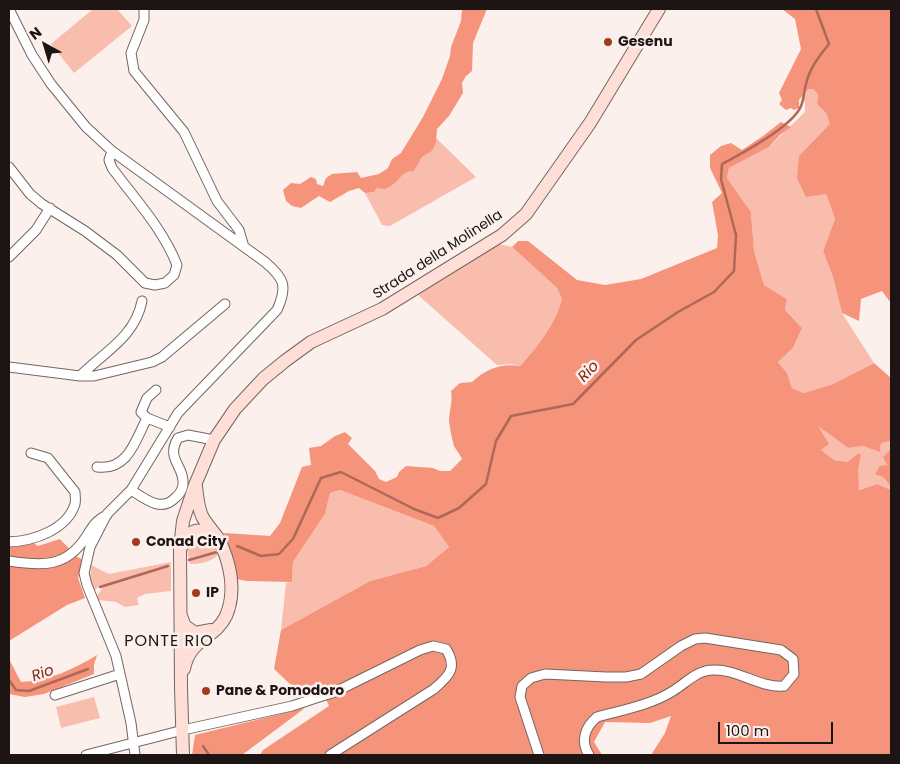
<!DOCTYPE html>
<html>
<head>
<meta charset="utf-8">
<style>
	body { margin:0 }
	#map { position:relative; width:900px; height:764px; overflow:hidden; background:#fcf0ed; font-family:Poppins,sans-serif }
	canvas { display:block }
	.frame { position:absolute; inset:0; border:10px solid #1c1513; pointer-events:none }
	.north { position:absolute; left:20px; top:20px; width:50px; height:50px; -webkit-text-stroke:4px #fcf0ed; paint-order:stroke; rotate:321deg; font-size:14px; font-weight:700; line-height:20px; text-align:center; color:#1c1513 }
	.north::after { content:''; display:block; margin:auto; width:18px; height:22px; background:#1c1513; clip-path:polygon(50% 0,100% 100%,50% 72%,0 100%) }
	.scale { position:absolute; left:718px; top:722px; width:115px; height:22px; box-sizing:border-box; border:2px solid #1c1513; border-top:0; padding-left:6px; font-size:15px; line-height:18px; white-space:nowrap; color:#1c1513; -webkit-text-stroke:4px #fcf0ed; paint-order:stroke }
</style>
</head>
<body>
<div id="map">
<canvas width="900" height="764"></canvas>
<div class="frame"></div>
<div class="north">N</div>
<div class="scale">100 m</div>
</div>
<script>
const g = document.querySelector('canvas').getContext('2d');
g.lineJoin = 'round';
function fillPath(path, color) { g.fillStyle = color; g.fill(path, 'evenodd'); }
function trace(path, color, width, dash) { g.strokeStyle = color; g.lineWidth = width; g.lineCap = dash ? 'butt' : 'round'; g.setLineDash(dash || []); g.stroke(path); }
function label(font, color, halo, rows, align = 'center') {
  g.font = font + ' Poppins,sans-serif'; g.lineWidth = 5; g.setLineDash([]); g.textBaseline = 'middle'; g.strokeStyle = halo; g.fillStyle = color; for (const [text, x, y, turn = 0] of rows) {
    g.save(); g.translate(x, y); g.rotate((+turn || 0) * Math.PI / 180); g.textAlign = isNaN(turn) ? turn : align; if (halo) g.strokeText(text, 0, 0); g.fillText(text, 0, 0); g.restore();
  }
}
fillPath(new Path2D(`
	M93,9H117L132,26L74,73L51,44Z
	M808,88L813,89L818,94L817,104L826,113L830,124L826,194L835,219L823,251L833,277L842,313L874,363L833,384L804,393L792,388L787,373L778,362L793,348L802,328L785,310L787,299L764,285L754,251L751,212L727,178L729,168L769,147L805,112V103L802,96Z
	M436,138L476,177L390,226L382,225L365,193L374,192L377,188L397,181C401,173 405,171 414,171L422,157L432,151Z
	M499,244L512,247L557,288L562,299C555,325 538,346 520,366L511,364L497,365L418,295Z
	M817,425L848,448L863,446L880,451L881,443L891,441V449L883,477L891,487V490L877,484L858,490V471L861,454H856L847,462L834,460L821,450Z
	M340,490L434,526L449,547L426,566L370,581L281,630L286,583L292,582L293,562L325,514L330,493Z
	M208,536L218,555C210,562 201,564 190,564L186,545L189,537Z
	M171,562V591L145,594L137,598L139,605L125,607L116,602L98,600L97,596L102,589L99,586L94,591L90,581L91,565L109,574Z
	M94,697L100,718L61,728L56,707Z`), '#f8bdad');
fillPath(new Path2D(`
	M462,9H487L473,43L472,71L466,76L462,83L463,93L449,116L437,129L436,142L432,151L422,157L414,171C403,171 403,175 396,182C393,185 388,187 385,189L377,188L374,192L365,193L359,188L349,191L330,202L319,196L301,208L292,206L286,201L283,190L291,183L300,184L311,177L316,179L317,184L323,186L326,178L332,174L357,172L361,178L379,174L388,168L392,159L401,153L423,117L442,79L450,56L451,47L461,21Z
	M782,9H891V303L882,291L861,299L859,321L842,313L833,277L823,251L835,219L826,194L806,197L797,178L799,156L830,124L826,113L817,104L818,94L813,89H808L799,100V108L794,110L791,108L786,110L779,104L782,100L779,93L801,49L795,19Z
	M781,122L791,127L780,135L769,147L729,168L727,178L751,212L754,251L764,285L787,299L785,310L802,328L793,348L778,362L787,373L792,388L804,393L833,384L874,363L891,378V441L881,443L880,452L863,446L848,448L818,426L829,444L821,450L834,460L847,462L857,454H861L858,471L859,490L877,484L891,490V755H651L665,733L671,716L650,723L605,722L594,742L602,755H260L263,750L329,706L322,690L291,685L274,669L281,630L370,581L426,566L449,547L434,526L340,490L330,493L325,514L293,562L292,582L246,581L237,579L231,561L224,533L270,536L280,523L302,467L311,465L309,448L321,446L335,436L345,432L352,438L348,444L375,471L379,479L386,482L397,477L399,472L406,466L433,468L440,471H450L462,459C460,454 456,450 454,446C452,439 450,429 449,422C449,410 453,402 451,391L460,383L472,382C486,369 501,363 520,366C538,346 555,325 562,299L557,288L512,247L518,241H528L577,280L605,285L641,279L717,248L718,235L712,202L722,193L710,168V155L721,146L731,143L742,150L763,136Z
	M891,449V487L883,477L875,474L880,466L887,465L883,457Z
	M9,536L24,537L38,546L60,539L76,556L83,560L78,578L85,598L67,605L9,641Z
	M97,655L94,665V674L44,694L25,697L9,694V659L21,682C51,680 72,670 97,655Z
	M305,708L242,755H192L195,735Z`), '#f5947b');
trace(new Path2D(`
	M237,546L261,556L279,554L293,539L321,478L341,472L414,509L438,518L459,508L486,484L496,441L511,416L573,404L636,340L678,312L714,292L734,271L736,235L721,179L722,164C741,154 793,126 801,106C804,99 804,91 806,84C809,69 820,55 829,44L816,9
	M189,560L217,552
	M100,587L168,566
	M9,680L16,690L29,691L88,669
	M203,746L209,755`), '#ae6857', 2.5);
const minor = new Path2D(`
	M9,9L32,55L51,84L86,127L112,151L265,262C284,278 288,286 277,310L178,413L131,490L107,514L90,547L84,573L87,585L116,656L131,723L135,755
	M144,9V20L131,53L134,71L184,132L217,201L239,230L244,247
	M9,167L30,194L42,204L85,231L117,255L145,283L155,285L165,283L174,275L177,265C163,229 135,199 112,168L109,160L112,151
	M9,257L36,230L50,208
	M9,367L80,376H94L152,362L162,357L225,304
	M80,376C104,352 135,337 142,301
	M147,418L170,427
	M97,467C128,471 135,441 147,418L141,412L147,398L156,390
	M131,490C144,498 161,513 175,498C179,495 182,490 183,485C185,466 165,459 178,438L188,435L214,440
	M9,542C33,541 67,530 75,504C76,500 75,495 75,492L48,458L31,453
	M9,561C42,566 66,568 86,537C92,527 96,520 107,515
	M55,695L120,674
	M86,755L183,730L292,706L316,698L335,692L420,650L433,646L446,649C458,668 449,676 434,689L330,755
	M539,755L520,697L522,686L531,678L545,674L606,677H626L641,674L681,646L695,639L705,638L781,650L793,659L794,674L784,686C759,688 738,669 713,670C697,670 686,683 673,691C651,705 622,710 597,717C585,727 580,741 589,755`);
const secondary = new Path2D(`
	M182,546C191,526 200,528 217,537
	M181,616L185,626L195,633L211,630
	M184,669C190,638 215,639 226,616C237,591 230,561 218,538C213,531 206,524 202,516C198,507 197,496 196,486
	M183,755L181,688L180,549L183,521L195,485L214,440L235,409L263,379L285,361L311,342L382,309L502,235L526,214L590,123L659,9`);
trace(minor, '#766560', 11);
trace(secondary, '#766560', 14);
trace(minor, '#fff', 9);
trace(secondary, '#fedfd7', 12);
for (const [x, y, r, color] of [
	[608,42,5,"#a33a21"],
	[136,542,5,"#a33a21"],
	[196,593,5,"#a33a21"],
	[206,691,5,"#a33a21"]
]) { const dot = new Path2D(); dot.arc(x, y, r, 0, 2 * Math.PI); g.fillStyle = color; g.fill(dot); trace(dot, '#fcf0ed', 2); }
label('bold 14px', '#1c1513', '#fcf0ed', [
	["Gesenu",618,42],
	["Conad City",146,542],
	["IP",206,593],
	["Pane & Pomodoro",216,691]
], 'left');
label('14px', '#1c1513', '#fcf0ed', [
	["Strada della Molinella",438,255,-33]
]);
label('italic 15px', '#7e2913', '#fcf0ed', [
	["Rio",589,372,-46],
	["Rio",43,674,-20]
]);
g.letterSpacing = '1px';
label('16px', '#1c1513', '#fcf0ed', [
	["PONTE RIO",169,642]
]);
g.letterSpacing = '0px';
</script>
</body>
</html>
